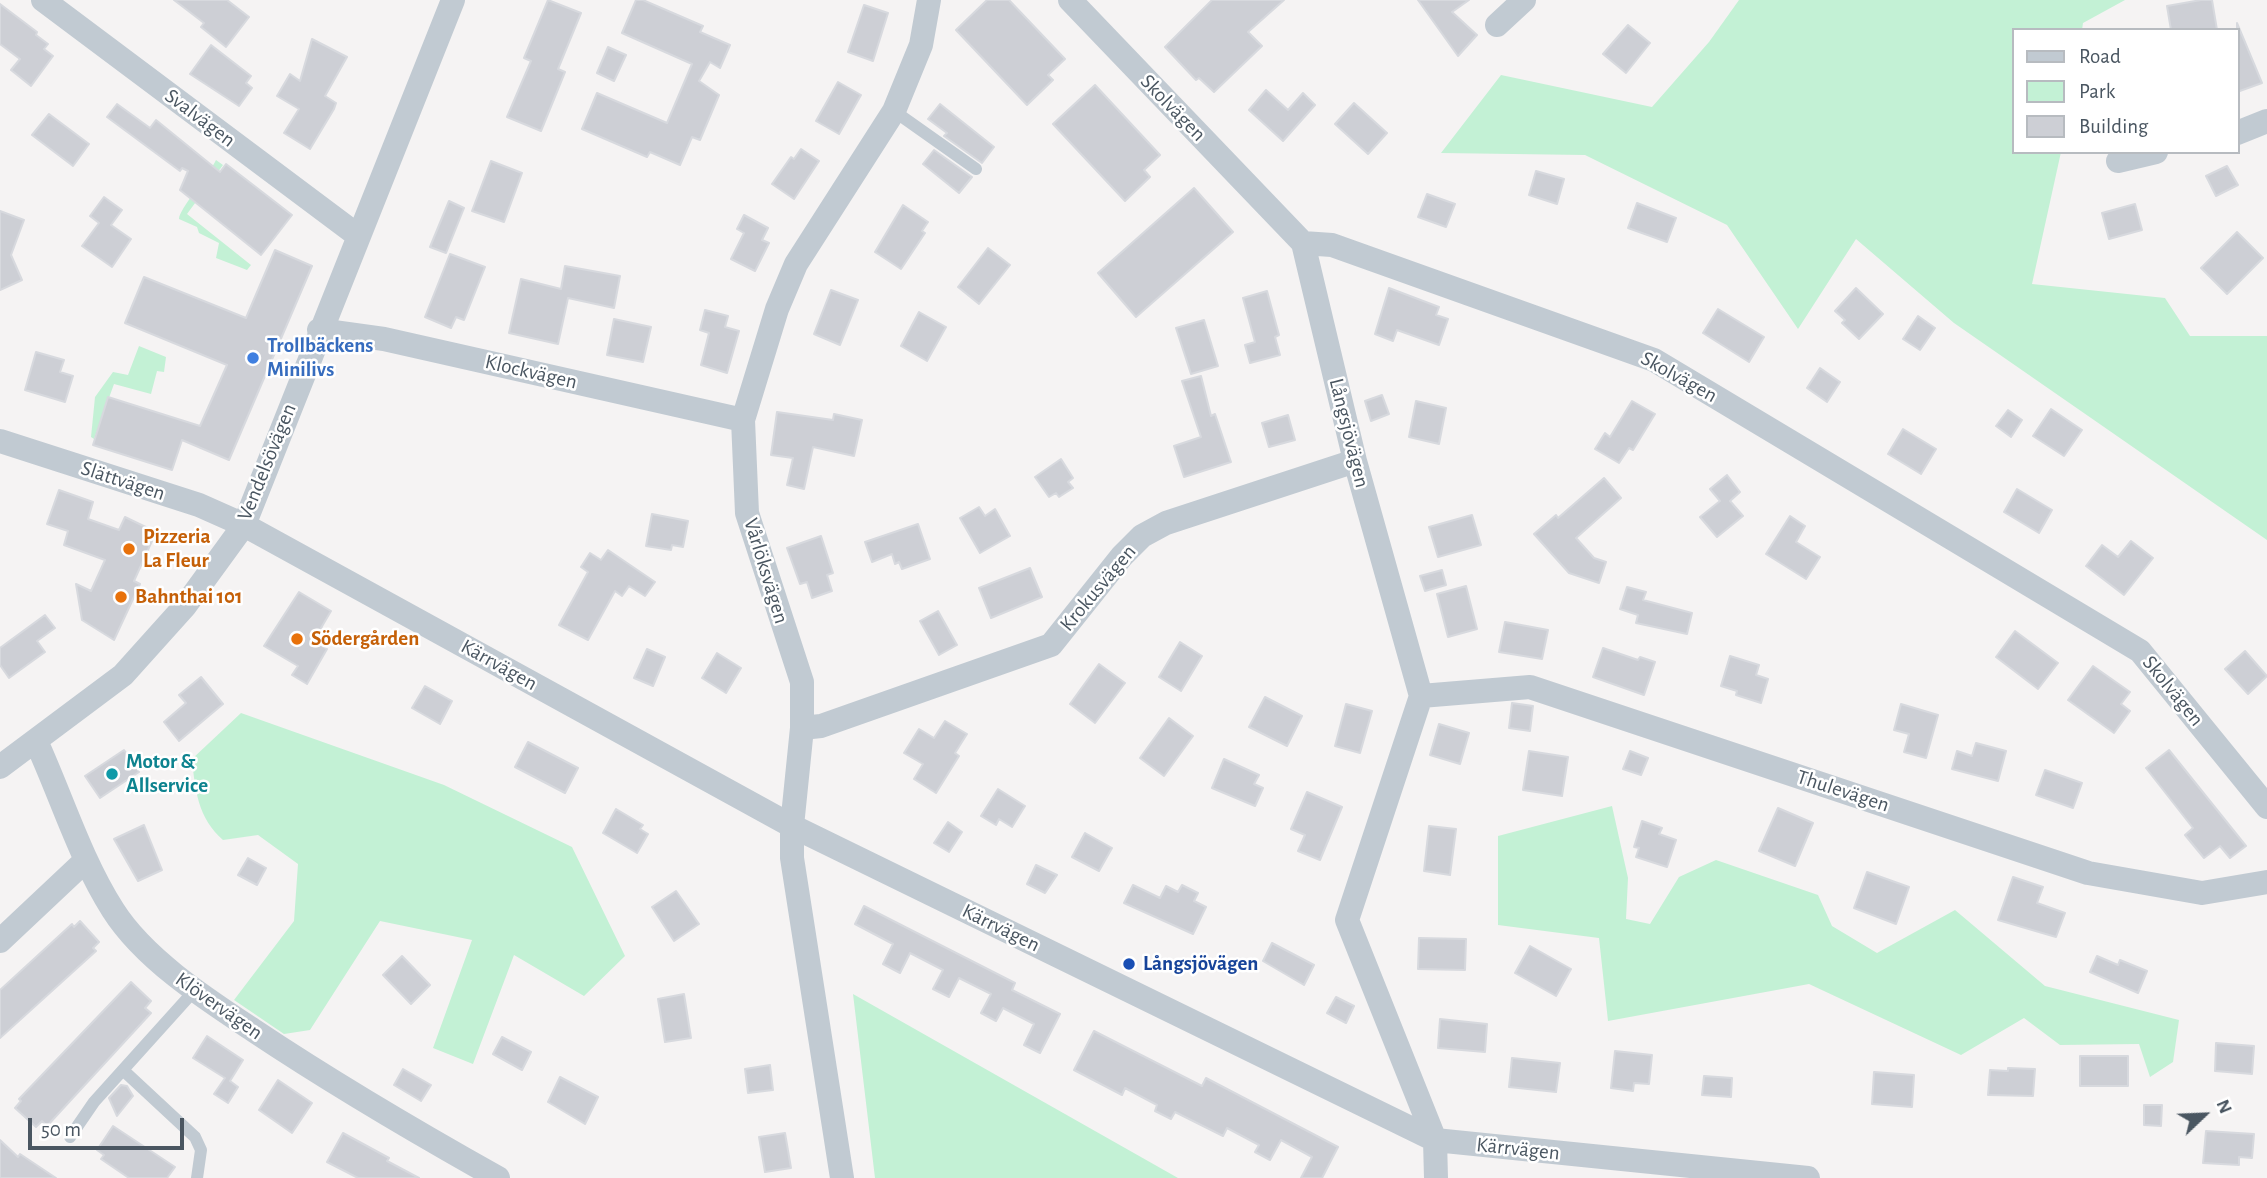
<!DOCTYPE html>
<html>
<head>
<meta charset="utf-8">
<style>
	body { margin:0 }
	#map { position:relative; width:2267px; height:1178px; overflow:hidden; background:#f5f3f3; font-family:"Alegreya Sans",sans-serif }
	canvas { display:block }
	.legend { position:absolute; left:2012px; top:28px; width:228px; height:126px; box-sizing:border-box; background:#fff; border:2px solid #b7bbc0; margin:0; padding:9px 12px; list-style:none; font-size:21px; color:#4a5661 }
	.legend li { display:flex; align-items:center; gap:14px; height:35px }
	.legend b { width:35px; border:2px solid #b7bbc0 }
	.north { position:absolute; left:2169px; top:1080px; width:70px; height:70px; -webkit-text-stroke:5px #fff; paint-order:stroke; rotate:67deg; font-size:19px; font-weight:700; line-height:28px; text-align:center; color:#4a5661 }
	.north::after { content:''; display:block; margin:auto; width:24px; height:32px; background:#4a5661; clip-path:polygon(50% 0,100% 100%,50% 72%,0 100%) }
	.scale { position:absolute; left:28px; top:1118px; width:156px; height:32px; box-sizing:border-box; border:4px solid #4a5661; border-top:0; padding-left:9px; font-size:21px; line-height:24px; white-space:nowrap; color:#4a5661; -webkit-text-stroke:5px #fff; paint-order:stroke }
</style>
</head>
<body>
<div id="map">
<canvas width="2267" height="1178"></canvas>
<ul class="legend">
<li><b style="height:9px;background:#c1cad2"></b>Road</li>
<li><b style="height:19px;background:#c3f1d5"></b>Park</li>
<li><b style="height:19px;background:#cdcfd5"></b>Building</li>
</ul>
<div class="north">N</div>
<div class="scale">50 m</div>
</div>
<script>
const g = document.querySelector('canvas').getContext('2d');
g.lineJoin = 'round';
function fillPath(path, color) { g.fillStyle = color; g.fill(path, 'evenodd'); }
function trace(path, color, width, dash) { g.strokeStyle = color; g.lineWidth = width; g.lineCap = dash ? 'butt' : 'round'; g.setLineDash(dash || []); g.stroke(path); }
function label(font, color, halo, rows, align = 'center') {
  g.font = font + ' "Alegreya Sans",sans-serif'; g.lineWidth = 5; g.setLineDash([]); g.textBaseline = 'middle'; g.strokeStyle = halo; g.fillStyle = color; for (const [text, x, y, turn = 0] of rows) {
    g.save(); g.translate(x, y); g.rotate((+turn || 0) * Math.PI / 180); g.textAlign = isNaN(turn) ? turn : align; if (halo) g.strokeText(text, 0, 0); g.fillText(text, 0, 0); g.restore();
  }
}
fillPath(new Path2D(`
	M1739,0H2125L2083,23L2082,30H2013V152H2061L2032,284L2165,298L2190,336H2267V540L1954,323L1856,239L1798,329L1727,225L1585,155L1441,153L1501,75L1652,107L1709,42Z
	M216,160L223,165L187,214L251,265L247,270L216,258L219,243L199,233L197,227L179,219C179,209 209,175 216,160Z
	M139,346L166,357L164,372L157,371L151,394L114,384L94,439L91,437L95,397L113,372L128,375Z
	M241,713L444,785L572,847L625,956L584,996L514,955L473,1064L433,1048L472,940L380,921L310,1030L284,1034L234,1000L294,921L298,864L258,835L223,840C198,818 195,790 192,759Z
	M1612,806L1628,878L1626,919L1650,924L1679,877L1716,860L1818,895L1832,926L1877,953L1955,910L2045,986L2179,1020L2173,1062L2150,1077L2139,1044L2060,1045L2024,1018L1961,1055L1809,984L1608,1021L1599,938L1498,925V836Z
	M853,994L1178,1178H875Z`), '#c3f1d5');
const building = new Path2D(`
	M174,0H227L249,17L226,47L201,27L204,23Z
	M548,0L581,13L558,69L565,72L541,131L507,117L531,61L524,58Z
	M636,0H643L703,26L700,32L730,45L720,68L710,62L699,81L719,95L700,140L692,137L680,165L650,152L647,157L582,129L597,93L667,123L692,64L622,33Z
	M987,0H1009L1065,59L1048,75L1053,80L1027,105L956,30Z
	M1212,0H1284L1248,32L1262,46L1214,92L1199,78L1196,80L1165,47Z
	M1418,0H1469L1452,12L1477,35L1458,56Z
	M2201,0H2212L2217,30H2171L2167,6Z
	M0,4L37,32L36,35L48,44L44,49L53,56L31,86L11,70L20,59L0,44Z
	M864,5L888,13L873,61L848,52Z
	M2237,23L2262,83L2237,92Z
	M1628,25L1650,43L1626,73L1603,54Z
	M312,39L347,57L325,96L336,103L334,109L310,149L284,133L299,109L277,96L290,74L300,81Z
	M211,45L251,76L246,83L252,88L239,106L190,74Z
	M608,47L626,55L614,81L597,73Z
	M838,82L861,95L839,134L816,121Z
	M1095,85L1160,155L1144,170L1150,177L1125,201L1053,124Z
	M1266,90L1288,110L1303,93L1315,105L1283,141L1249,110Z
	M1354,103L1387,133L1368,154L1335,124Z
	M117,104L150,128L156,120L220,172L226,164L292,215L261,255L180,190L188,171L182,168L180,171L107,117Z
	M940,104L994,147L982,163L944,136L947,133L928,119Z
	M49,114L89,144L73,166L32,135Z
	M801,149L819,161L794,199L772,184L791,157L794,159Z
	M934,150L972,177L959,193L923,164Z
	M491,161L522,173L504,222L472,211Z
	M2227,166L2238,185L2216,196L2206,176Z
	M1536,171L1564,179L1557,204L1529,195Z
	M1194,188L1233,232L1136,317L1098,273Z
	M1427,194L1455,204L1446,227L1418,217Z
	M104,197L122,210L111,225L131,239L112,267L82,246L99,223L90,216Z
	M449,201L464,208L446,253L430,247Z
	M1637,203L1676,218L1667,242L1628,228Z
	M2135,204L2142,230L2109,239L2102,213Z
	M903,205L928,222L922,231L925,233L901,269L875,252Z
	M0,211L24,220L11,255L22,280L0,290Z
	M744,215L768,228L762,240L769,243L755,271L731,259L744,233L737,229Z
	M2237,232L2263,258L2227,294L2201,268Z
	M988,248L1010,265L979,304L958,287Z
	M275,250L312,266L229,460L182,440L172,470L93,445L108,397L200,426L227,365L125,323L144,277L246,318Z
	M450,254L485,267L464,320L456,317L451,328L425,317Z
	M565,266L620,276L614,308L568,298L558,344L509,333L521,279L561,289Z
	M1389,288L1439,307L1436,315L1448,319L1439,345L1397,330L1393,341L1375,334Z
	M1856,288L1883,314L1859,339L1842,323L1845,320L1835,311Z
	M831,290L858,300L840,345L814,334Z
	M1267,291L1279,335L1275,337L1280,355L1250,363L1245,345L1255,342L1243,298Z
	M1718,309L1764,337L1749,362L1703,333Z
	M705,310L728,316L725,327L739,331L727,373L701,365L709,333L700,330Z
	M919,312L946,327L927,361L901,346Z
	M1918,316L1935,328L1920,350L1903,339Z
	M614,319L651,327L643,362L607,355Z
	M1204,320L1218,366L1191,374L1176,328Z
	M36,352L64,360L60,372L73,376L65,402L25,390Z
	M1820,368L1840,382L1827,402L1807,388Z
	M1201,376L1211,416L1215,414L1231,462L1184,477L1174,446L1201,437L1182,381Z
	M1382,395L1389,414L1371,421L1365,401Z
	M1416,401L1446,408L1439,444L1409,437Z
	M1632,401L1655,414L1633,450L1629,448L1619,463L1595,449L1605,433L1610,437Z
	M2051,409L2082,430L2064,456L2033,436Z
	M2008,410L2022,420L2011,437L1996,426Z
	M777,412L833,420L834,414L862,420L854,456L813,447L804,489L787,485L793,458L771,455Z
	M1288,415L1295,440L1269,447L1262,423Z
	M1903,429L1936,449L1921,474L1888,454Z
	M1061,459L1073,478L1068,482L1073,488L1059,497L1056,493L1049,497L1035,477Z
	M1727,475L1740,492L1730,501L1743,516L1717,537L1700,517L1720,501L1710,489Z
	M1604,478L1621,498L1576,538L1594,558L1606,562L1599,583L1569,573L1534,534L1556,515L1558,518Z
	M2017,489L2052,510L2039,533L2004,512Z
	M59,490L93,502L88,519L119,530L125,517L156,532L134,581L140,584L114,640L82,620L76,584L91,591L105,560L64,545L68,531L47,524Z
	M979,507L985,516L995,509L1010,536L980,553L960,518Z
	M652,514L688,521L683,547L672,545L671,550L646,546Z
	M1472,515L1481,545L1438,557L1429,527Z
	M1790,516L1805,526L1796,542L1820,557L1806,579L1766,554Z
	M918,524L930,559L902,569L899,562L895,564L892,554L872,562L865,542Z
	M821,536L833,573L827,575L832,591L812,598L807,582L800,584L787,548Z
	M2131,541L2153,558L2124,595L2086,566L2102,545L2118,557Z
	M608,550L655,582L645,596L629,586L622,596L615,591L588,640L559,625L588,572L581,567L590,553L601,560Z
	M1030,568L1042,597L991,618L979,588Z
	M1442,570L1446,585L1425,591L1420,576Z
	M1466,586L1477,629L1448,637L1437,594Z
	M1627,587L1646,592L1643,600L1692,613L1687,634L1636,623L1638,615L1620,609Z
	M299,592L331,611L321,628L330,632L322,646L327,649L307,684L292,675L298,666L264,646Z
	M938,611L957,645L939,655L920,621Z
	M45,615L55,628L37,641L45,652L9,678L0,665V648Z
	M1505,622L1548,630L1542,659L1499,652Z
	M2015,631L2058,663L2038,689L1996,657Z
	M1180,642L1202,656L1181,691L1159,677Z
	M1603,648L1638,660L1640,657L1655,662L1644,695L1593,677Z
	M647,649L665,657L653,686L634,678Z
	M2245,651L2267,676L2248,694L2225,669Z
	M717,653L741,668L726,693L702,678Z
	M1730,656L1759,665L1756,675L1768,679L1761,703L1736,695L1737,691L1721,686Z
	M1099,664L1125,683L1095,723L1070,704Z
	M2093,666L2130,692L2121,704L2130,711L2114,733L2068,700Z
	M201,677L223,704L179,741L164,722L186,703L179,695Z
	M425,686L452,701L440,724L412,708Z
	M1265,697L1302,716L1287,746L1249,727Z
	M1512,703L1533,706L1530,731L1509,728Z
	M1346,704L1372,711L1360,753L1335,746Z
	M1901,704L1938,715L1926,758L1904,752L1909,734L1894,730Z
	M1169,718L1193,736L1164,776L1140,758Z
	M945,721L967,734L955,753L959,756L936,793L914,779L923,764L904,753L919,729L934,738Z
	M1439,724L1469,733L1460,764L1430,755Z
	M528,742L578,768L565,793L515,767Z
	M1976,743L2006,751L1998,781L1952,769L1957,751L1972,756Z
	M124,750L139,772L100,798L85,776Z
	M2169,750L2246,846L2230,858L2220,846L2204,858L2185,835L2193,828L2146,768Z
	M1529,751L1568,757L1562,796L1523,790Z
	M1630,751L1648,758L1641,775L1623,769Z
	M1224,759L1259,775L1254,784L1263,788L1255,806L1212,788Z
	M2045,770L2082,783L2073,808L2036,795Z
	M998,789L1025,806L1012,827L999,819L996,825L981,816Z
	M1307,792L1342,807L1320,860L1298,851L1305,835L1291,829Z
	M1778,808L1813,823L1795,866L1759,851Z
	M616,809L643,825L640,829L648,834L637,853L603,833Z
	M1642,821L1662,828L1659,834L1676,840L1667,867L1636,857L1639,848L1634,847Z
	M948,822L962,832L949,852L934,843Z
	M144,825L162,870L138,881L114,839Z
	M1429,826L1456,829L1450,875L1424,871Z
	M1085,833L1112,848L1099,871L1072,857Z
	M248,858L266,868L257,885L238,875Z
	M1036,865L1057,875L1045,893L1027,884Z
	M1867,872L1909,887L1896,924L1854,908Z
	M2013,877L2043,887L2037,903L2065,913L2056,937L1998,920Z
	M1133,885L1160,898L1166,886L1178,892L1182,885L1198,893L1194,901L1206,907L1193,934L1124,903Z
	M676,891L699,924L674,941L652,907Z
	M864,906L1015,983L1012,990L1060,1014L1040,1053L1024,1045L1034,1024L1003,1008L996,1021L981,1013L991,994L959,978L949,997L933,989L943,970L910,953L900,973L883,964L893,944L855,924Z
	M80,921L99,942L93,948L96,951L0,1038V990L72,924L74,927Z
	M1419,938L1466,939L1465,970L1418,969Z
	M1272,943L1314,965L1304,985L1263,961Z
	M1530,946L1571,969L1556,996L1515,973Z
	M402,956L430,985L411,1004L383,975Z
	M2097,956L2118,965L2120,960L2147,971L2138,993L2090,972Z
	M131,982L151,1001L145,1008L151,1013L47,1126L42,1121L36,1127L15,1108L21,1101L19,1099Z
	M684,994L691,1038L665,1042L658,999Z
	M1336,997L1354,1006L1346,1023L1327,1013Z
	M1440,1019L1487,1024L1485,1052L1438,1048Z
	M1094,1031L1202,1086L1206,1078L1338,1147L1322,1178H1301L1312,1157L1281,1140L1270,1160L1255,1152L1259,1145L1227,1128L1223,1136L1175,1112L1171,1119L1155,1111L1157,1105L1125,1088L1122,1095L1074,1070Z
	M207,1036L243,1060L230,1081L238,1087L228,1103L214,1094L225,1078L193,1058Z
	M502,1037L531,1052L522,1070L493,1054Z
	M2216,1043L2254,1046L2252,1074L2215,1071Z
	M1615,1051L1652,1055L1649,1084L1634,1083L1633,1091L1611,1088Z
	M2080,1056H2128V1086H2080Z
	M1512,1058L1560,1063L1556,1092L1509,1087Z
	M770,1065L773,1090L748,1093L745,1069Z
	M2008,1068L2035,1069L2033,1096L1988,1095L1990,1070L2008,1071Z
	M403,1069L431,1085L421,1101L394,1085Z
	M1874,1072L1914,1075L1912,1107L1872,1104Z
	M1704,1076L1732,1078L1731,1097L1702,1095Z
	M560,1077L598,1097L585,1124L548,1102Z
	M278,1080L312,1103L292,1133L259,1110Z
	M121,1085L127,1086L133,1096L117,1116L109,1098Z
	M2144,1105H2162L2161,1126L2144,1125Z
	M113,1126L175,1167L167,1178H129L101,1159L104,1155L97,1150Z
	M2206,1131L2254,1134L2252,1158L2239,1157V1165L2203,1163Z
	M343,1133L389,1158L387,1161L419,1178H358L327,1162Z
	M785,1133L791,1168L765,1172L759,1137Z
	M0,1140L18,1157L20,1154L56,1178H0Z`);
fillPath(building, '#cdcfd5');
trace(building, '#d7d9de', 2);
trace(new Path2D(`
	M894,111L976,169
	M124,1071L195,1137L201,1150L197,1178
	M70,1137L94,1102L194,991`), '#c1cad2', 12);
trace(new Path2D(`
	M43,0L357,235
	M1070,0L1303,243L1332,245L1654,360L2140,651L2267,807
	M1497,25L1524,0
	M2237,133L2267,121
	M2118,161L2156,152
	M1303,243L1355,461L1421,696L1347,920L1435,1140L1436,1178
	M319,330L384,339L743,420
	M0,441L199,505L244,525L792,826L1435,1140L1808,1178
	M1421,696L1530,687L2088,873L2202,893L2267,882
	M802,728L821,726L1051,645L1122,556L1142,536L1166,523L1355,461
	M36,741C62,798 80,858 113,910C144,959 206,999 253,1030C334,1084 414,1131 498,1178
	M0,767L123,675L185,606L244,525L453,0
	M0,941L85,861
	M842,1178L792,858V826L802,728V682L747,513L743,420L777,309L796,264L894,111L921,45L929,0`), '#c1cad2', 24);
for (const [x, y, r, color] of [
	[253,358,7,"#3f7fe0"],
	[129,549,7,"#e8710a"],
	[121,597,7,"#e8710a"],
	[297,639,7,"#e8710a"],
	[112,774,7,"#0f9aa8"],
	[1129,964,7,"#1a4fb4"]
]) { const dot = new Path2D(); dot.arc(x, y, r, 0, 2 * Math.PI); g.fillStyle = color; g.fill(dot); trace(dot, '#fff', 2.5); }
label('21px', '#4a5661', '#fff', [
	["Skolvägen",1173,108,46],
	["Svalvägen",200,118,37],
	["Klockvägen",531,372,13],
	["Skolvägen",1679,377,29],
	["Långsjövägen",1349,433,76],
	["Vendelsövägen",267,462,-68],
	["Slättvägen",123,481,18],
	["Vårlöksvägen",766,571,73],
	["Krokusvägen",1098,588,-50],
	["Kärrvägen",499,665,29],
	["Skolvägen",2173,691,51],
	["Thulevägen",1843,791,18],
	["Kärrvägen",1001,928,26],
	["Klövervägen",219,1006,35],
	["Kärrvägen",1518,1149,6]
]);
label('bold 21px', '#366cbe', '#fff', [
	["Trollbäckens",267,346],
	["Minilivs",267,370]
], 'left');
label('bold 21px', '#c56008', '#fff', [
	["Pizzeria",143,537],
	["La Fleur",143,561],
	["Bahnthai 101",135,597],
	["Södergården",311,639]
], 'left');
label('bold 21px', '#0d838f', '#fff', [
	["Motor &",126,762],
	["Allservice",126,786]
], 'left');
label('bold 21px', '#164399', '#fff', [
	["Långsjövägen",1143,964]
], 'left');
</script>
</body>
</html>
